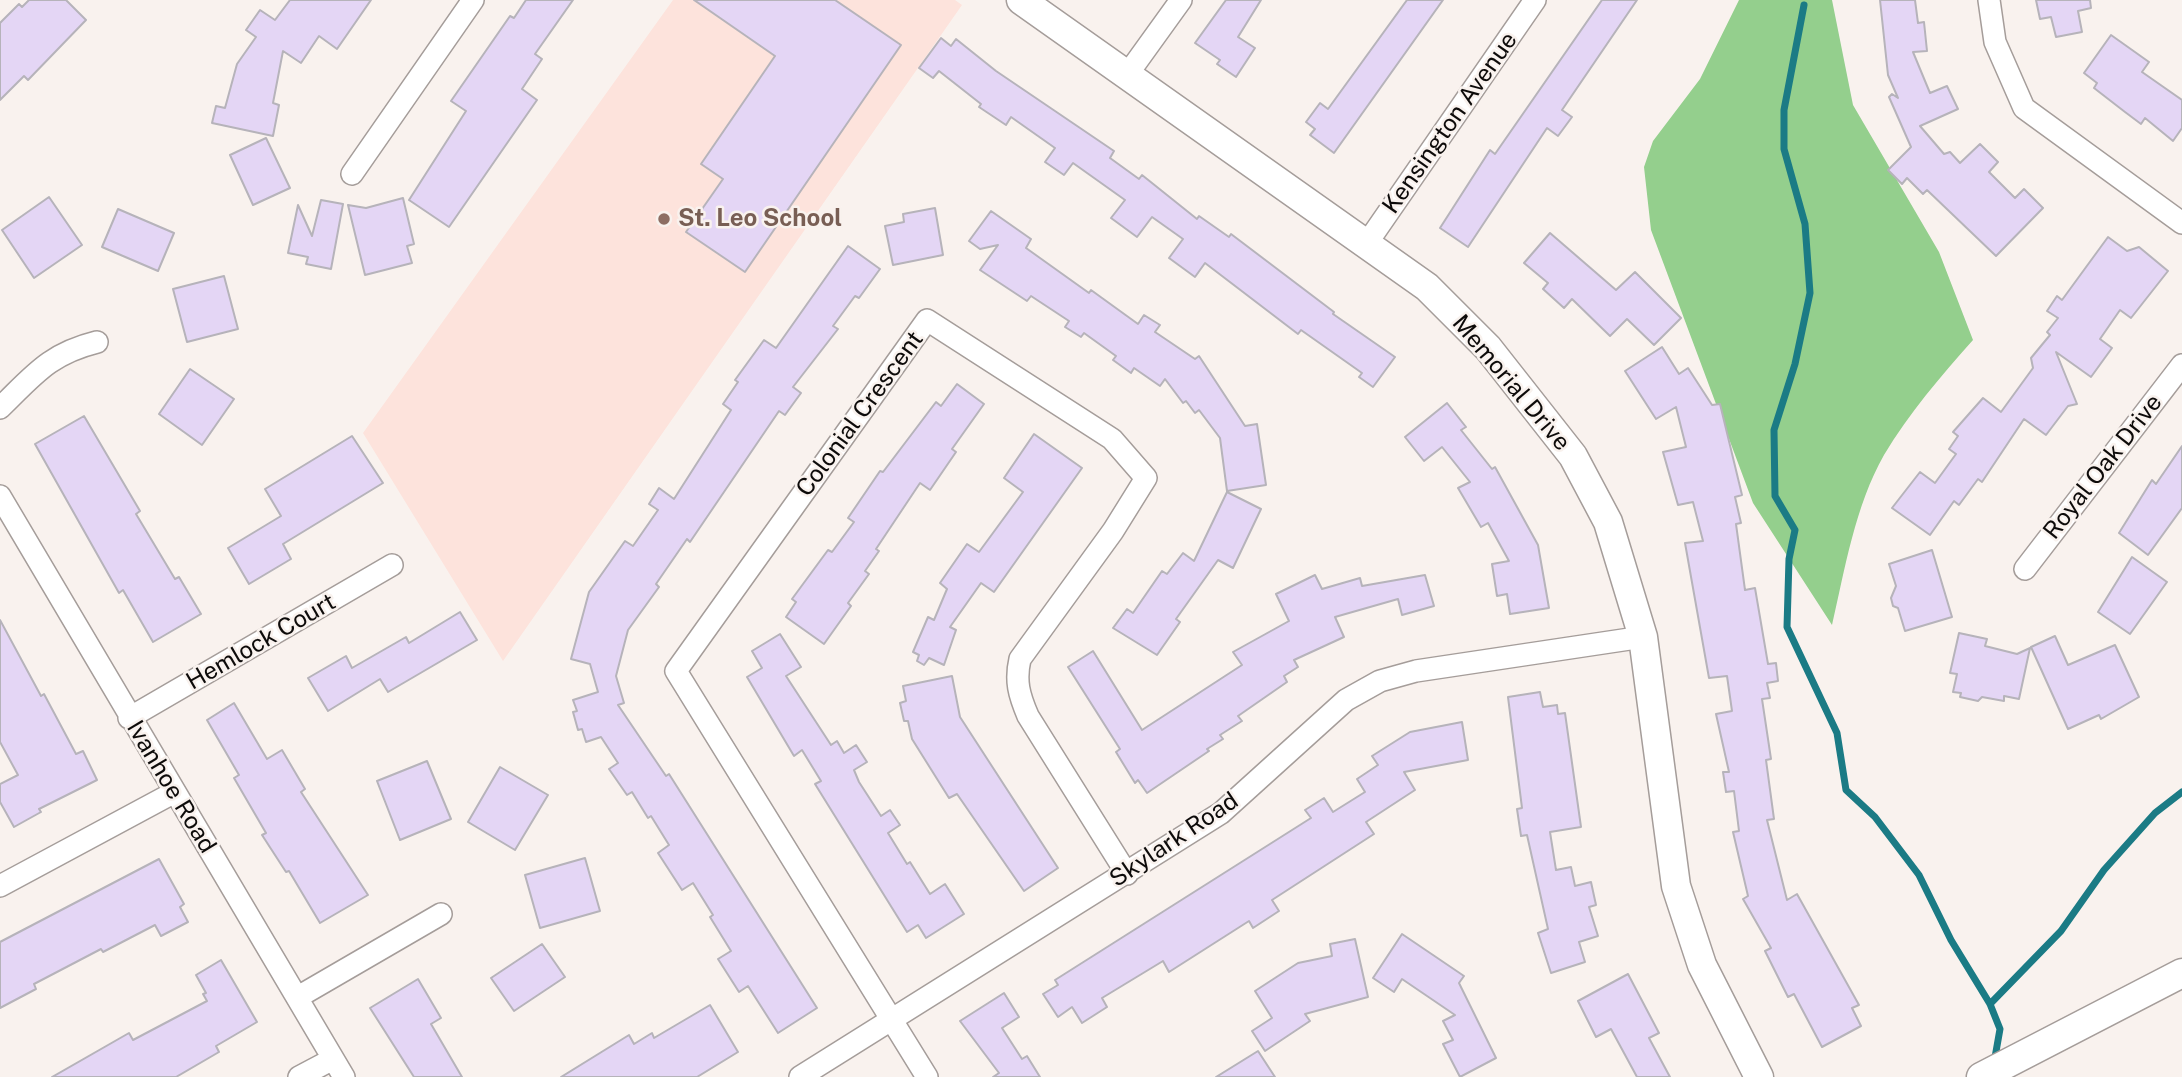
<!DOCTYPE html>
<html>
<head>
<meta charset="utf-8">
<style>
	body { margin:0 }
	canvas { display:block; background:#f9f2ee }
</style>
</head>
<body>
<canvas width="2182" height="1077"></canvas>
<script>
const g = document.querySelector('canvas').getContext('2d');
g.lineJoin = 'round';
function fillPath(path, color) { g.fillStyle = color; g.fill(path, 'evenodd'); }
function trace(path, color, width, dash) { g.strokeStyle = color; g.lineWidth = width; g.lineCap = dash ? 'butt' : 'round'; g.setLineDash(dash || []); g.stroke(path); }
function label(font, color, halo, rows, align = 'center') {
  g.font = font + ' "Public Sans",sans-serif'; g.lineWidth = 5; g.setLineDash([]); g.textBaseline = 'middle'; g.strokeStyle = halo; g.fillStyle = color; for (const [text, x, y, turn = 0] of rows) {
    g.save(); g.translate(x, y); g.rotate((+turn || 0) * Math.PI / 180); g.textAlign = isNaN(turn) ? turn : align; if (halo) g.strokeText(text, 0, 0); g.fillText(text, 0, 0); g.restore();
  }
}
fillPath(new Path2D(`
	M673,0H955L962,5L503,661L363,433Z`), '#fde3dc');
fillPath(new Path2D(`
	M1739,0H1832L1853,105L1939,252L1973,340C1941,376 1909,413 1884,455C1855,506 1845,569 1832,625L1753,503L1651,230L1644,167L1653,141L1700,79Z`), '#94cf8d');
trace(new Path2D(`
	M1804,5L1784,110V149L1805,224L1810,293L1795,364L1774,430L1775,496L1795,530L1789,559L1787,627L1837,733L1846,790L1875,817L1919,875L1951,940L1990,1004L2000,1029L1994,1063
	M1990,1004L2061,931L2104,870L2155,813L2182,792`), '#1b7b85', 7);
const building = new Path2D(`
	M29,0H66L86,20L28,80L24,76L0,100V23L19,4L22,7Z
	M290,0H371L337,49L319,36L301,63L283,51L273,103L279,105L273,136L212,123L216,106L225,108L237,64L256,37L246,30L260,10L275,20Z
	M526,0H573L535,54L542,59L522,89L537,100L449,227L409,200L466,111L451,101L510,16L514,18Z
	M694,0H835L901,45L745,272L686,232L723,179L701,164L775,56Z
	M1226,0H1261L1238,37L1255,48L1236,77L1217,64L1220,60L1195,43Z
	M1407,0H1443L1334,153L1310,135L1315,129L1306,122L1320,103L1328,109Z
	M1602,0H1637L1562,110L1572,117L1558,136L1547,128L1468,247L1440,228L1490,150L1495,154Z
	M1880,0H1915L1918,23L1924,22L1927,51L1913,52L1930,93L1947,86L1958,109L1920,126L1944,154L1950,152L1960,163L1980,144L1998,162L1989,172L2015,198L2024,189L2043,208L1996,256L1927,190L1923,194L1907,178L1902,184L1888,170L1911,147L1889,97L1892,94L1898,98L1888,75Z
	M2036,0H2090L2091,8L2078,11L2082,32L2056,37L2051,17L2040,19Z
	M2111,35L2149,62L2142,72L2182,100V128L2173,141L2145,118L2141,124L2125,112L2094,88L2097,83L2084,73Z
	M941,38L951,46L956,39L996,71L1114,151L1110,158L1139,179L1142,175L1197,219L1199,216L1229,237L1231,234L1334,312L1333,314L1395,357L1373,387L1359,377L1362,373L1301,330L1298,334L1205,263L1195,277L1169,258L1183,239L1152,217L1137,237L1111,218L1125,200L1073,163L1064,175L1045,162L1055,148L1011,117L1006,125L979,107L981,104L939,71L933,78L919,68Z
	M266,138L290,188L253,205L230,155Z
	M49,197L82,245L34,278L2,230Z
	M403,198L414,244L407,246L412,263L365,275L348,205L366,208Z
	M321,200L343,204L331,269L306,264L308,257L288,253L298,205L312,236Z
	M935,208L943,255L893,265L885,226L904,222L903,214Z
	M118,209L174,233L158,271L102,247Z
	M991,211L1031,239L1026,248L1089,293L1091,290L1138,324L1144,315L1160,325L1155,332L1195,359L1199,356L1245,426L1257,424L1266,485L1227,491L1220,438L1199,410L1195,413L1186,401L1183,403L1165,379L1160,386L1134,368L1131,373L1113,360L1116,356L1084,333L1081,337L1065,327L1069,321L1031,296L1027,301L980,270L998,245L980,249L969,241Z
	M1550,233L1616,290L1635,272L1681,318L1654,345L1627,319L1610,336L1572,299L1564,308L1543,289L1548,283L1524,263Z
	M2108,237L2127,251L2139,247L2168,271L2131,318L2120,310L2100,339L2112,348L2091,377L2056,352L2077,404L2068,406L2046,435L2024,419L1982,482L1978,479L1959,505L1954,501L1930,535L1892,508L1920,472L1935,483L1956,454L1949,449L1958,436L1953,432L1983,398L2001,412L2033,368L2031,358L2050,335L2047,332L2058,318L2047,311L2057,296L2062,300Z
	M848,246L880,269L859,298L855,296L833,326L838,329L793,387L801,393L785,415L779,411L690,542L687,539L656,584L659,587L628,630L616,676L624,703L618,705L666,776L669,774L817,1008L778,1033L748,986L739,992L718,959L731,951L710,917L713,915L693,883L682,890L658,853L669,845L651,816L648,818L632,792L627,795L609,769L618,763L601,737L586,742L582,729L578,730L573,712L577,711L573,700L598,692L590,664L571,659L589,592L625,541L633,546L658,510L649,504L659,488L674,499L731,410L723,404L738,382L735,380L764,340L776,348Z
	M224,276L238,329L187,342L173,289Z
	M1662,347L1679,374L1688,368L1712,405L1720,404L1742,495L1735,497L1741,523L1736,524L1745,590L1755,588L1768,664L1776,663L1778,681L1767,683L1770,698L1762,699L1771,759L1766,760L1774,819L1767,820L1787,900L1797,894L1859,1005L1852,1008L1861,1026L1822,1047L1794,994L1788,997L1765,951L1771,948L1743,899L1748,896L1733,832L1739,831L1734,791L1726,792L1723,772H1729L1716,714L1732,711L1727,676L1709,678L1685,543L1703,541L1693,502L1678,505L1663,452L1686,447L1676,407L1656,419L1625,371Z
	M190,369L234,399L202,445L159,414Z
	M957,384L984,404L952,449L956,452L930,490L920,483L876,549L879,551L865,571L869,574L848,603L851,606L824,644L786,617L796,602L792,599L828,550L832,552L854,522L848,518L880,471L883,472L936,402L941,406Z
	M1447,403L1466,427L1461,430L1492,469L1495,467L1538,545L1549,608L1510,614L1507,594L1497,596L1492,564L1509,561L1488,523L1481,527L1458,488L1470,482L1442,447L1424,461L1405,437Z
	M84,416L140,511L136,514L175,579L179,577L201,614L153,642L123,590L119,593L35,444Z
	M1034,434L1082,468L994,592L981,583L950,627L956,630L944,665L929,658L924,665L917,661L919,655L913,652L928,617L934,620L947,589L940,583L967,544L979,552L1023,492L1004,478Z
	M352,436L383,483L283,544L291,559L249,584L228,548L281,516L265,489Z
	M2182,446V508L2148,555L2119,533L2152,480L2156,484Z
	M1227,492L1261,509L1233,568L1218,560L1176,619L1180,622L1157,655L1113,628L1127,609L1133,613L1162,571L1167,574L1183,553L1194,561Z
	M1932,550L1952,617L1905,631L1898,608L1893,606L1891,598L1896,586L1889,564Z
	M2132,557L2167,582L2130,634L2098,612Z
	M1315,575L1322,589L1360,578L1362,586L1425,575L1434,606L1402,615L1398,599L1335,617L1344,637L1294,660L1298,667L1284,676L1287,682L1238,716L1242,721L1220,735L1223,739L1207,749L1209,751L1147,793L1138,780L1135,783L1116,752L1120,749L1068,667L1093,651L1142,730L1242,665L1233,652L1289,621L1276,594Z
	M460,612L477,640L388,692L380,679L328,711L308,678L346,656L352,668L406,637L409,643Z
	M0,620L41,696L44,694L76,754L83,751L97,780L39,809L41,812L14,827L0,802V784L18,775L0,742Z
	M1959,633L1987,639L1985,646L2017,654L2030,648L2019,699L2004,696V701L1982,697L1978,701L1960,697L1961,693L1953,692L1957,674L1950,673Z
	M780,634L801,667L786,676L831,745L837,741L844,753L856,745L867,762L854,770L859,782L881,816L890,810L900,825L888,833L907,864L910,862L930,894L945,884L964,914L926,938L918,925L907,932L815,784L821,781L802,750L794,756L747,677L762,668L752,651Z
	M2055,636L2068,665L2115,645L2139,697L2101,719L2099,715L2068,729L2031,647Z
	M952,676L960,717L1058,868L1024,891L957,794L949,798L912,739L908,721H904L900,703L906,701L903,686Z
	M1540,692L1543,707L1557,705L1558,714L1565,713L1581,827L1550,832L1556,870L1571,867L1575,886L1591,882L1596,905L1589,907L1598,936L1579,942L1585,962L1551,973L1538,933L1548,929L1527,835L1521,836L1517,809L1522,808L1508,697Z
	M234,703L267,759L282,750L305,789L301,792L368,895L320,923L289,871L286,872L262,835L266,833L234,778L239,775L207,720Z
	M1462,722L1468,760L1404,772L1415,790L1366,822L1374,834L1272,900L1279,911L1253,928L1249,921L1169,972L1163,961L1102,998L1107,1007L1082,1023L1072,1007L1058,1017L1043,994L1058,985L1055,980L1311,818L1305,810L1324,798L1333,812L1365,792L1357,779L1378,765L1372,756L1410,732Z
	M427,761L451,819L400,840L377,781Z
	M500,767L548,795L515,850L468,822Z
	M585,858L600,911L540,928L525,875Z
	M159,859L184,904L180,907L188,922L161,936L155,925L103,952L101,949L34,984L36,989L0,1008V942Z
	M1402,934L1464,976L1459,983L1496,1058L1460,1077L1443,1044L1453,1040L1443,1021L1455,1015L1402,979L1394,992L1373,978Z
	M1355,939L1368,997L1305,1014L1310,1021L1265,1051L1252,1031L1272,1018L1255,991L1298,963L1332,956L1330,944Z
	M542,944L565,977L514,1011L491,978Z
	M221,960L257,1022L216,1046L219,1052L176,1077H52L129,1033L133,1040L207,1001L203,994L206,993L196,975Z
	M1628,974L1659,1033L1649,1038L1670,1077H1637L1611,1029L1596,1037L1578,1001Z
	M418,979L441,1018L431,1024L462,1077H414L370,1008Z
	M1004,993L1019,1017L1002,1028L1022,1059L1027,1056L1040,1077H993L999,1073L960,1021Z
	M710,1005L738,1052L697,1077H561L629,1035L634,1044L652,1033L654,1038Z
	M1258,1051L1275,1077H1216Z`);
fillPath(building, '#e4d6f5');
trace(building, '#b6b3ba', 2);
const minor = new Path2D(`
	M1989,0L1995,42L2024,108L2182,223
	M1127,75L1181,0
	M352,174L473,0
	M1365,246L1535,0
	M0,408C34,375 49,354 97,342
	M0,496L344,1077
	M2025,569L2182,365
	M129,718L392,565
	M0,886L173,793
	M298,997L441,914
	M299,1077L333,1059
	M800,1077L1221,813L1346,700L1380,681L1416,671L1643,637
	M927,1077L676,671L927,320L1112,439L1146,478L1113,531L1020,659C1015,681 1019,695 1028,716L1127,874`);
const major = new Path2D(`
	M1021,0L1427,287L1488,348L1573,456L1608,522L1643,637L1676,886L1702,965L1759,1077
	M1981,1077L2182,973`);
trace(minor, '#a59d9a', 24);
trace(major, '#a59d9a', 31);
trace(minor, '#fff', 21);
trace(major, '#fff', 28);
for (const [x, y, r, color] of [
	[664,219,7,"#8d6e63"]
]) { const dot = new Path2D(); dot.arc(x, y, r, 0, 2 * Math.PI); g.fillStyle = color; g.fill(dot); trace(dot, '#f9f2ee', 2.5); }
label('24px', '#0d0b0a', '#f9f2ee', [
	["Kensington Avenue",1450,123,-55],
	["Memorial Drive",1511,383,50],
	["Colonial Crescent",860,414,-54],
	["Royal Oak Drive",2103,467,-52],
	["Hemlock Court",261,642,-30],
	["Ivanhoe Road",171,787,59],
	["Skylark Road",1174,840,-34]
]);
label('bold 24px', '#785e54', '#f9f2ee', [
	["St. Leo School",678,219]
], 'left');
</script>
</body>
</html>
